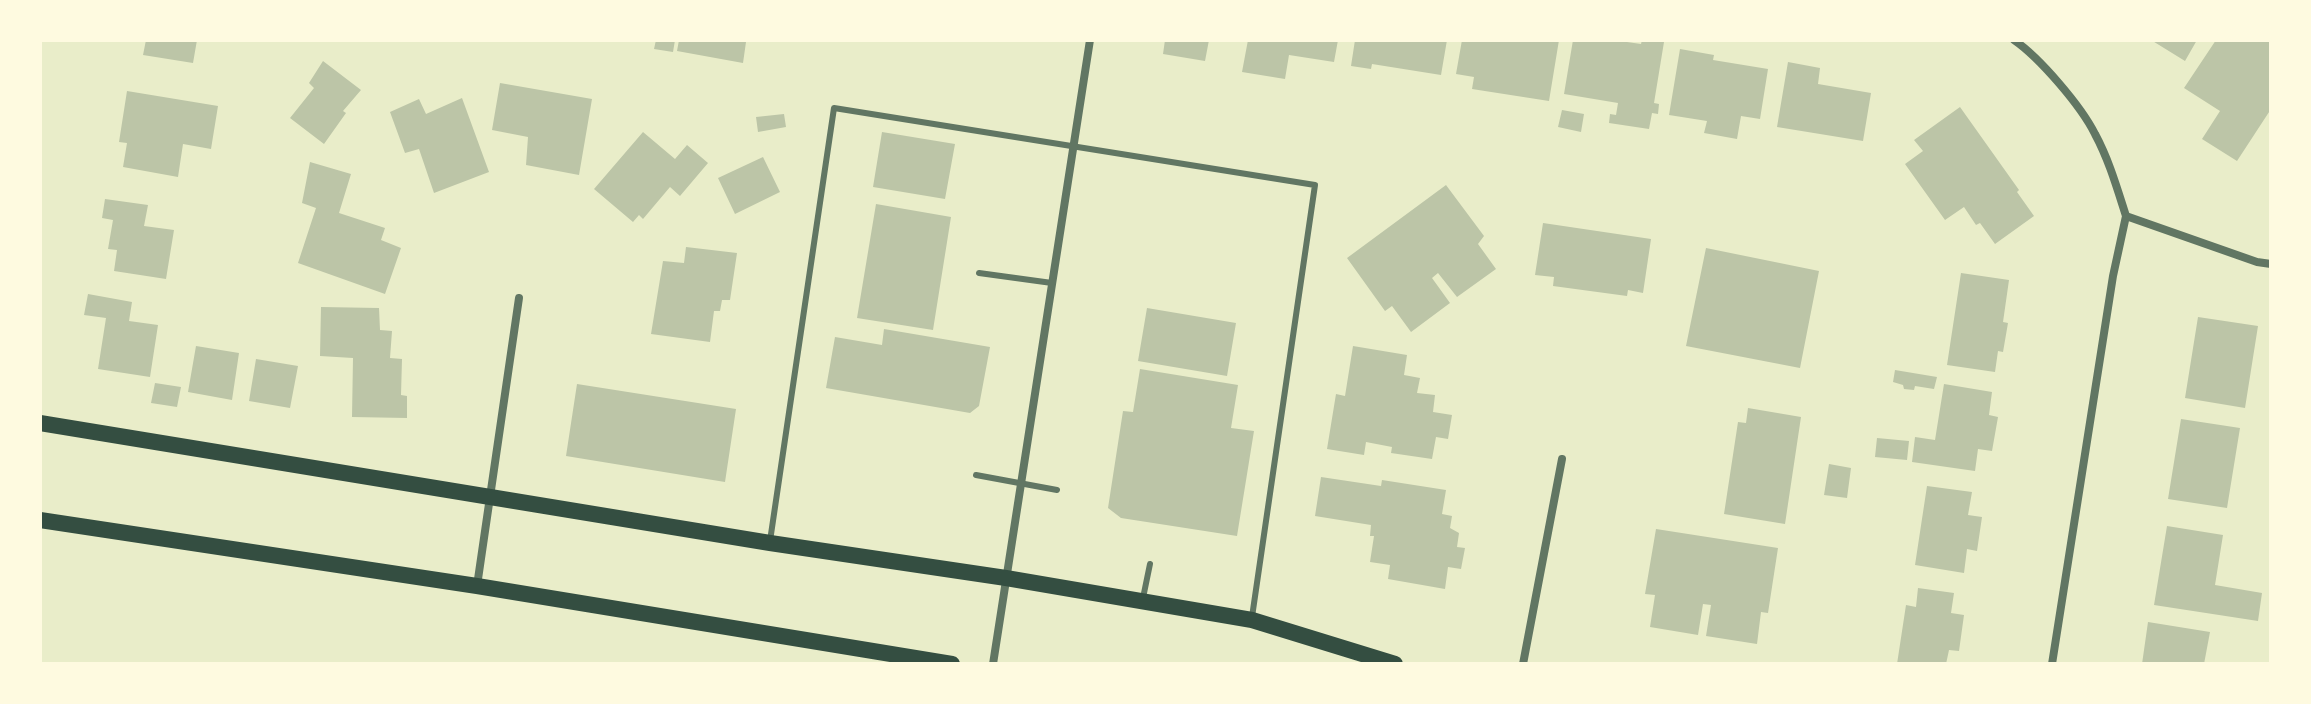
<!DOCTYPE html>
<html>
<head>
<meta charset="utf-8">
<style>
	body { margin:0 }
	#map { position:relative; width:2311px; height:704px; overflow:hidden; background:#e9edc9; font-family:"PT Sans",sans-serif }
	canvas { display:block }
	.frame { position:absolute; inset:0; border:42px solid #fefae0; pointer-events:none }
</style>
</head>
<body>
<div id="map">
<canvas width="2311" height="704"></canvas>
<div class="frame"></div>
</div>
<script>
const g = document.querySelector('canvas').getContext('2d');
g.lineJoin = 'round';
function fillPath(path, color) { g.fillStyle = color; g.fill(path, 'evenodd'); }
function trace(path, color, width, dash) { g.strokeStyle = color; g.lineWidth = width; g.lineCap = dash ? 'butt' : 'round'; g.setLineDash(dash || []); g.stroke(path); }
fillPath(new Path2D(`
	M146,40H197L193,63L143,55Z
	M656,40H675L673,52L654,49Z
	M679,40L746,42L743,63L677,51Z
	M1165,40H1209L1205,61L1163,54Z
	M1248,40H1338L1334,62L1289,55L1285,79L1242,72Z
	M1355,40H1447L1441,75L1372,64L1371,69L1351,66Z
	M1462,40H1559L1549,101L1472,89L1474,77L1456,74Z
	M1573,40H1613L1641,44L1642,40L1664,42L1654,103L1659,104L1658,114L1652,113L1649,129L1609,123L1610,114L1616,115L1618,103L1564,94Z
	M2151,40H2197L2185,61Z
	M2216,40H2271V109L2237,161L2202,139L2220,111L2184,88Z
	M1680,49L1714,55L1713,60L1768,69L1760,119L1741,116L1737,139L1704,133L1707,121L1669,115Z
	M323,61L361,90L343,111L346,113L324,144L290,118L314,88L309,83Z
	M1788,62L1820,68L1818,84L1871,93L1863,141L1777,127Z
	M500,83L592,99L579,175L526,165L528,137L492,130Z
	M127,91L218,106L211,149L183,144L178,177L123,167L127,143L119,142Z
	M462,98L489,172L434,193L419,149L405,153L390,112L419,99L426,114Z
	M1960,107L2019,190L2017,192L2034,216L1995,244L1980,223L1976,225L1964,207L1945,220L1905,164L1923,151L1914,140Z
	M1562,110L1584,114L1581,132L1558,127Z
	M784,114L786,127L758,132L756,117Z
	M643,132L675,159L687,145L708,163L680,196L670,187L643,219L639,215L633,222L594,189Z
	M882,132L955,144L945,199L873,187Z
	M763,157L780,192L735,214L718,178Z
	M310,162L351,174L339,213L385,228L381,240L401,248L385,294L298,263L316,208L302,203Z
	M1446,185L1484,236L1478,244L1496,269L1457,297L1438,273L1432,278L1450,303L1411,332L1392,306L1385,311L1347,258Z
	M105,199L148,205L144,226L174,230L166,279L114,271L117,250L108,249L113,220L102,218Z
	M876,204L951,217L933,330L857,318Z
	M1543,223L1651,239L1643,293L1628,290L1627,296L1553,286L1554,277L1535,275Z
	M686,247L737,253L730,300H722L720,311H714L710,342L651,334L663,261L684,263Z
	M1706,248L1819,271L1800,368L1686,346Z
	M1961,273L2009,280L2003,322L2008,323L2003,352L1998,351L1995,372L1947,365Z
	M88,294L132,302L129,321L158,325L150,377L98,369L106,318L84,315Z
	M321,307L379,308L380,330L392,331L390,358L402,359L401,395L407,396V418L352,417L353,358L320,356Z
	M1147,308L1236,323L1227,376L1138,361Z
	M2198,317L2258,326L2245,408L2185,398Z
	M884,329L990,347L979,406L970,413L826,388L835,337L882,345Z
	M196,346L239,353L232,400L188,392Z
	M1353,346L1407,355L1404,375L1420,378L1417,393L1435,395L1433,412L1452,415L1448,439L1436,437L1432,459L1391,453L1392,447L1366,442L1364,455L1327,449L1336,394L1345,396Z
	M256,359L298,366L290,408L249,401Z
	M1140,369L1238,385L1231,428L1254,431L1237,536L1121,518L1108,508L1123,411L1133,412Z
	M1895,370L1937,377L1934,389L1915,386L1914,390L1904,389L1903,385L1893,382Z
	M155,383L181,387L177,407L151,403Z
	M577,384L736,409L725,482L566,456Z
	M1944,384L1992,392L1989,415L1998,417L1992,451L1978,449L1975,471L1912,462L1915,437L1935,440Z
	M1748,408L1801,417L1785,524L1724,514L1738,422L1746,423Z
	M2181,419L2240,428L2227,508L2168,499Z
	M1877,438L1909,441L1907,460L1875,457Z
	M1829,464L1851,468L1847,498L1824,495Z
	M1321,477L1381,486L1382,480L1446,490L1442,514L1452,516L1450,528L1459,533L1457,547L1465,548L1461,569L1448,567L1445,589L1388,579L1390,565L1370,562L1374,536H1370L1371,525L1315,516Z
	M1927,486L1972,492L1968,515L1982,517L1977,551L1967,549L1964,573L1915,565Z
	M2167,526L2223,535L2215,585L2262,593L2258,621L2154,605Z
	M1656,529L1778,548L1768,613L1761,612L1757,644L1706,636L1711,605L1703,604L1698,635L1650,627L1655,595L1645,594Z
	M1918,588L1954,593L1951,613L1964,615L1959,651L1949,650L1946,664H1897L1906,605L1916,607Z
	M2148,622L2210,632L2204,664H2142Z`), '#bcc5a7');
trace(new Path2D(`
	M979,273L1052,283
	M976,475L1057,490
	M770,541L834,108L1315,185L1252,617
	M1143,598L1150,564`), '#617663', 6);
trace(new Path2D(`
	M2014,40C2040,58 2081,106 2095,134C2109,160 2117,188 2126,216L2257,262L2271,264
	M477,586L519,298
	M993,664L1090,40
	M1523,664L1562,459
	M2052,664L2113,276L2126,216`), '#617663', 8);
trace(new Path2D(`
	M40,423L770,543L1006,578L1252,620L1395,664
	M40,520L477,586L952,664`), '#344e41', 16);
</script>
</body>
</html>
